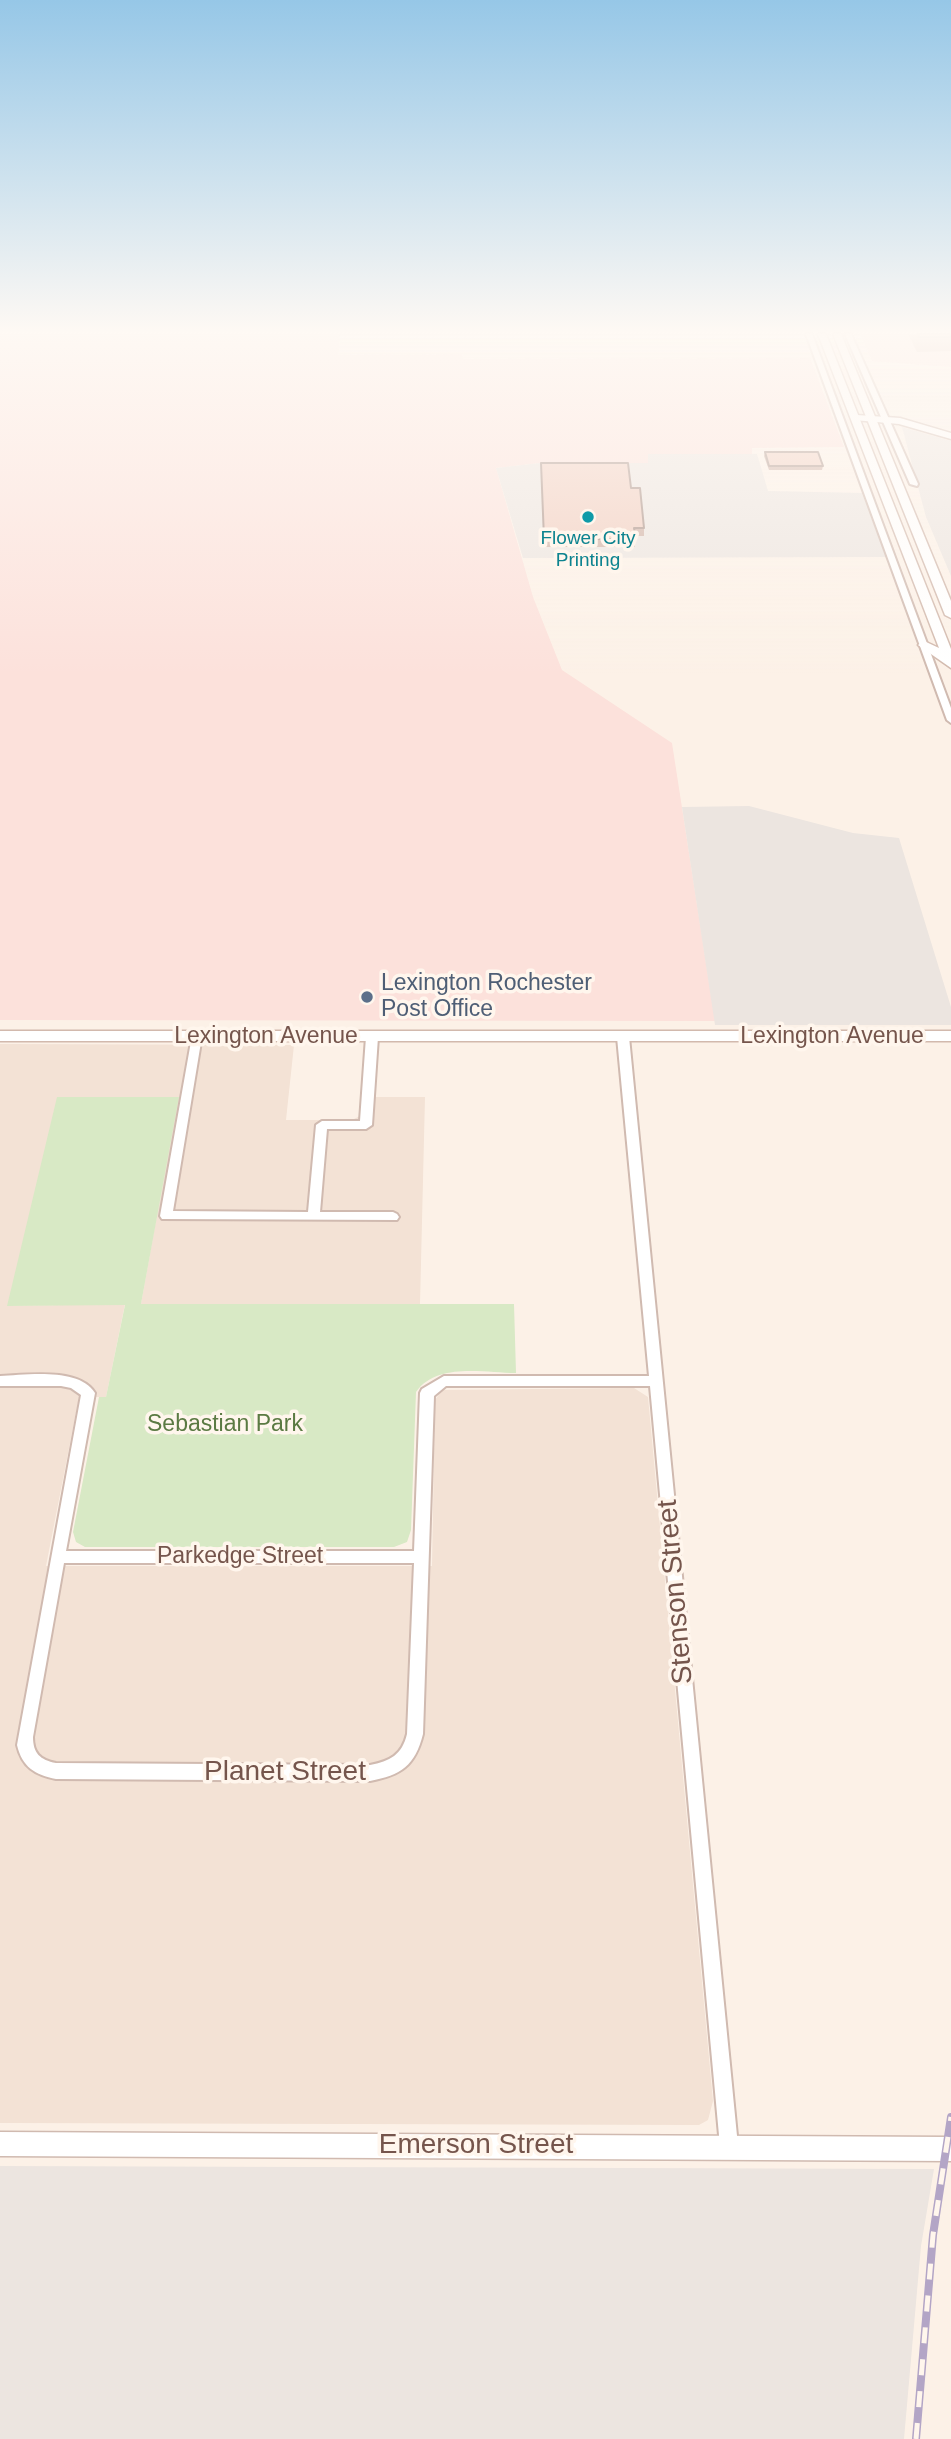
<!DOCTYPE html>
<html>
<head>
<meta charset="utf-8">
<style>
	body { margin:0 }
	canvas { display:block; background:#fcf1e7 }
</style>
</head>
<body>
<canvas width="951" height="2439"></canvas>
<script>
const g = document.querySelector('canvas').getContext('2d');
g.lineJoin = 'round';
function fillPath(path, color) { g.fillStyle = color; g.fill(path, 'evenodd'); }
function trace(path, color, width, dash) { g.strokeStyle = color; g.lineWidth = width; g.lineCap = dash ? 'butt' : 'round'; g.setLineDash(dash || []); g.stroke(path); }
function label(font, color, halo, rows, align = 'center') {
  g.font = font + ' Helvetica,sans-serif'; g.lineWidth = 7; g.setLineDash([]); g.textBaseline = 'middle'; g.strokeStyle = halo; g.fillStyle = color; for (const [text, x, y, turn = 0] of rows) {
    g.save(); g.translate(x, y); g.rotate((+turn || 0) * Math.PI / 180); g.textAlign = isNaN(turn) ? turn : align; if (halo) g.strokeText(text, 0, 0); g.fillText(text, 0, 0); g.restore();
  }
}
fillPath(new Path2D(`
	M0,1044L294,1045L286,1120H352L360,1116L363,1097H425L420,1304H141L178,1097L8,1306L125,1304L106,1397H79L46,1566H432L435,1400L442,1390L634,1388L648,1397L713,2101L708,2120L699,2125L0,2123Z`), '#f3e2d5');
fillPath(new Path2D(`
	M0,334H340L338,355L462,354L463,359L810,358L844,447L752,448V454H648V463H540L496,468L533,597L562,670L672,743L715,1021L0,1020Z
	M860,334H951V367L872,361Z`), '#fce1db');
fillPath(new Path2D(`
	M902,427L951,441V576L926,517Z
	M648,454H757L768,491L862,493L886,557L523,558L496,468L540,463H648Z
	M749,806L853,833L899,838L951,1007V1025H715L682,807Z
	M0,2166L934,2169L921,2246L904,2439H0Z`), '#ece5e0');
fillPath(new Path2D(`
	M57,1097H179L141,1304H514L516,1373C484,1373 437,1362 416,1392L411,1530L407,1542L394,1547H85L76,1542L73,1532L99,1397H106L125,1305L7,1306Z`), '#d8e9c5');
const minor = new Path2D(`
	M806,334H812L951,708V723L947,720Z
	M845,334H851L918,484L917,486L910,484Z
	M197,1032L202,1036L173,1211L308,1212L316,1125L322,1121H360L366,1037L372,1033L378,1037L372,1125L366,1129H327L320,1212H393L397,1214L399,1217L397,1220L162,1219L160,1216L192,1036Z
	M623,1033L629,1037L738,2146L736,2153L729,2155L722,2153L720,2146L650,1386H446L434,1396L423,1734C415,1766 401,1775 370,1781L56,1779C35,1775 22,1767 17,1745L81,1395L71,1388L61,1386H0V1376C26,1375 79,1367 95,1393L66,1551H414L420,1393L422,1389L444,1376H649L617,1037ZM64,1563H414L407,1734C402,1755 390,1761 370,1765L56,1763C40,1760 33,1753 33,1737Z`);
const tertiary = new Path2D(`
	M857,415L900,418L951,433V439L899,424L854,420V416Z
	M0,2132L951,2137V2161L0,2156Z`);
const secondary = new Path2D(`
	M818,334H826L951,649V668L918,645L924,641L939,648Z
	M833,334H841L951,601V618L945,615Z
	M0,1031H951V1041H0Z`);
trace(minor, '#d0bab0', 4);
trace(tertiary, '#d0bab0', 3);
trace(secondary, '#d2b9ad', 3);
fillPath(minor, '#fff');
fillPath(tertiary, '#fff');
fillPath(secondary, '#fff');
const rail = new Path2D(`
	M916,2439L933,2235L951,2117`);
trace(rail, '#b3a5c6', 8);
trace(rail, '#fff6ed', 5, [16]);
fillPath(new Path2D(`
	M908,334H951V351L917,352Z
	M765,452L823,466L822,470H769L764,456Z
	M541,463L631,488L644,528V536H635V547H544Z`), '#cfb0a4');
const building = new Path2D(`
	M918,334H951V337H919Z
	M765,452H818L823,466H769Z
	M541,463H628L631,488H640L644,528H634L636,539H544Z`);
fillPath(building, '#f1cdbf');
trace(building, '#a99086', 2);
const sky = g.createLinearGradient(0, 0, 0, 676);
sky.addColorStop(0, '#96c7e7');
sky.addColorStop(0.49, '#fef9f4');
sky.addColorStop(1, '#fef9f400');
g.fillStyle = sky;
g.fillRect(0, 0, 951, 676);
for (const [x, y, r, color] of [
	[588,517,7,"#0f9aa8"],
	[367,997,7,"#5c6f8a"]
]) { const dot = new Path2D(); dot.arc(x, y, r, 0, 2 * Math.PI); g.fillStyle = color; g.fill(dot); trace(dot, '#fff6ed', 2.5); }
label('19px', '#0d838f', '#fff6ed', [
	["Flower City",588,539],
	["Printing",588,561]
]);
label('23px', '#4e5e75', '#fff6ed', [
	["Lexington Rochester",381,984],
	["Post Office",381,1010]
], 'left');
label('23px', '#75554c', '#fff6ed', [
	["Lexington Avenue",266,1037],
	["Lexington Avenue",832,1037],
	["Parkedge Street",240,1557]
]);
label('23px', '#5b7a43', '#fff6ed', [
	["Sebastian Park",225,1425]
]);
label('28px', '#75554c', '#fff6ed', [
	["Stenson Street",676,1592,-95],
	["Planet Street",285,1772],
	["Emerson Street",476,2145]
]);
</script>
</body>
</html>
